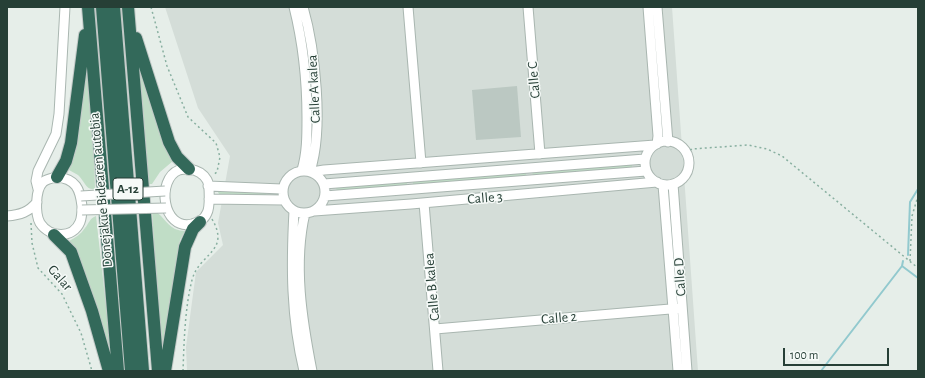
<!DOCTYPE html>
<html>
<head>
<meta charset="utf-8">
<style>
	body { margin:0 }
	#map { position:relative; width:925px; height:378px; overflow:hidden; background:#e6eee9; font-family:"Alegreya Sans",sans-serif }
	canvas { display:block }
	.frame { position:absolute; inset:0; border:8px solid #263f36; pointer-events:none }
	.scale { position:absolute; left:783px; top:348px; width:106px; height:18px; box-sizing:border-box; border:2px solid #263f36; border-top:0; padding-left:5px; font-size:12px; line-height:14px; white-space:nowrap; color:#263f36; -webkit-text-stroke:3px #f6faf8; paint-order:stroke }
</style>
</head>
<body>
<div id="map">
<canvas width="925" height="378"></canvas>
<div class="frame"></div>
<div class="scale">100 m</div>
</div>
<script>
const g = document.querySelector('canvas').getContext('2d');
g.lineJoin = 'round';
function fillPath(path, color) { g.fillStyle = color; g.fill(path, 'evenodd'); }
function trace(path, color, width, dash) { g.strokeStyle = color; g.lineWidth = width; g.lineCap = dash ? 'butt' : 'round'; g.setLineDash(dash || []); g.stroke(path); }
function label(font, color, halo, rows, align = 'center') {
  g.font = font + ' "Alegreya Sans",sans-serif'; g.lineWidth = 3; g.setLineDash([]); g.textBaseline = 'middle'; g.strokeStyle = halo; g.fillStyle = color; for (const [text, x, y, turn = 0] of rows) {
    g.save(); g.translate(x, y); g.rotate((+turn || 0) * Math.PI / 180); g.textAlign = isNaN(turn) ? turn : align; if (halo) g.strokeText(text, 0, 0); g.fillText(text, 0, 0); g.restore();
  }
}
fillPath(new Path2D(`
	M165,7H672L698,371H187L186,347L196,272L223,245L218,223L230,156L198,108Z`), '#d4ddd8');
fillPath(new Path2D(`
	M134,46L169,156L173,161L160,172L152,184H149L141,130Z
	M87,51L94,150L95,189C86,191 84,180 78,175C75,173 72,172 69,170L75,151Z
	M632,163V167L533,175L532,172Z
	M526,172V176L413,185V181Z
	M407,182V185L337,191L336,188Z
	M220,191L266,193V196L219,194L218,192Z
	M152,210C162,213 165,224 175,229C178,230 182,231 185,231L180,240L161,364Z
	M96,216L113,369L69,241C75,238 81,234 85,228C89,223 90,218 96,216Z`), '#c0ddc6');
trace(new Path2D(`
	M908,255L910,202L918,189
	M902,266L918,278
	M821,371L902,266L903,261`), '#92c9ce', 2);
fillPath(new Path2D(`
	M517,86L521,137L476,140L472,90Z`), '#bbc8c2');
const minor = new Path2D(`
	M294,7C303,43 307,80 307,118C307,136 307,153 302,170
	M303,7C315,49 324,129 310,171
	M408,7L421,163
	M528,7L540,154
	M648,7L658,136L657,144
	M657,7L668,142
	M645 163a22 22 0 1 1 44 0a22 22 0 1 1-44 0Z
	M189,169C196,170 203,173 207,180C210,185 210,208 207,213C204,220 199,222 192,224C162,231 156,179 179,170C182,169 186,169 189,169Z
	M283 192a21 21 0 1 1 42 0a21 21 0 1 1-42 0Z
	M312,172L324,170L655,145
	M57,177C76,179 80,189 82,206C82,211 82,217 80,222C73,239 50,238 40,223C35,214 35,190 43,182C47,179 53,178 57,177Z
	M324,184L645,159
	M673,184L687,371
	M663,185L678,371
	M208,186L282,189
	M38,189L36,181L38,171L56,134L59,114L65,7
	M325,196L646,171
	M209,199L284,200
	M424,203L438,371
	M294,211C291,266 291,317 304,371
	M314,211L411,204L657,182
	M305,213C293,264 302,320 312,371
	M7,216C20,215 29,212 37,202
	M435,329L682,308`);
const highway = new Path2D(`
	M88,7L118,371
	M102,7L131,371
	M114,7L143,371
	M128,7L158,371
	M136,38L169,142L177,157L189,169
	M57,177L66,161L71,143L85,35
	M54,235L71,252L92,311L109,371
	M165,371L185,247L193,229L200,222`);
trace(minor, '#a9b6b0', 11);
trace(highway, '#c2c9c7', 14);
trace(new Path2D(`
	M151,7L167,66L188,117L216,143L220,157L217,172L213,175
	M686,153L692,149L748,145L767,149L782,156L918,268
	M31,223L32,243L38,268L62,294L81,333L92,371
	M910,261L912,216L918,196
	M183,371C184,342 185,307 192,280C199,253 231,252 212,219`), '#88afa0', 1.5, [2, 3]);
trace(minor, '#fff', 9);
trace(highway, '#33695a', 12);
const minorBridge = new Path2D(`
	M81,196L165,191
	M82,210L166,208`);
trace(minorBridge, '#a9b6b0', 11, []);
trace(minorBridge, '#fff', 9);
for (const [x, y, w] of [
	[128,189,30]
]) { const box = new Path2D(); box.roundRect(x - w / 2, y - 11, w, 22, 3); g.fillStyle = '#f6faf8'; g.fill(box); trace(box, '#263f36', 1); }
label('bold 13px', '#263f36', null, [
	["A-12",128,189]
]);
label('14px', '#263f36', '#f6faf8', [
	["Calle C",534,80,-95],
	["Calle A kalea",314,89,-93],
	["Donejakue Bidearen autobia",101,190,-95],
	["Calle 3",485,198,-5],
	["Calle D",680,277,-94],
	["Galar",60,278,49],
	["Calle B kalea",432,287,-95],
	["Calle 2",559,318,-5]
]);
</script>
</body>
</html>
